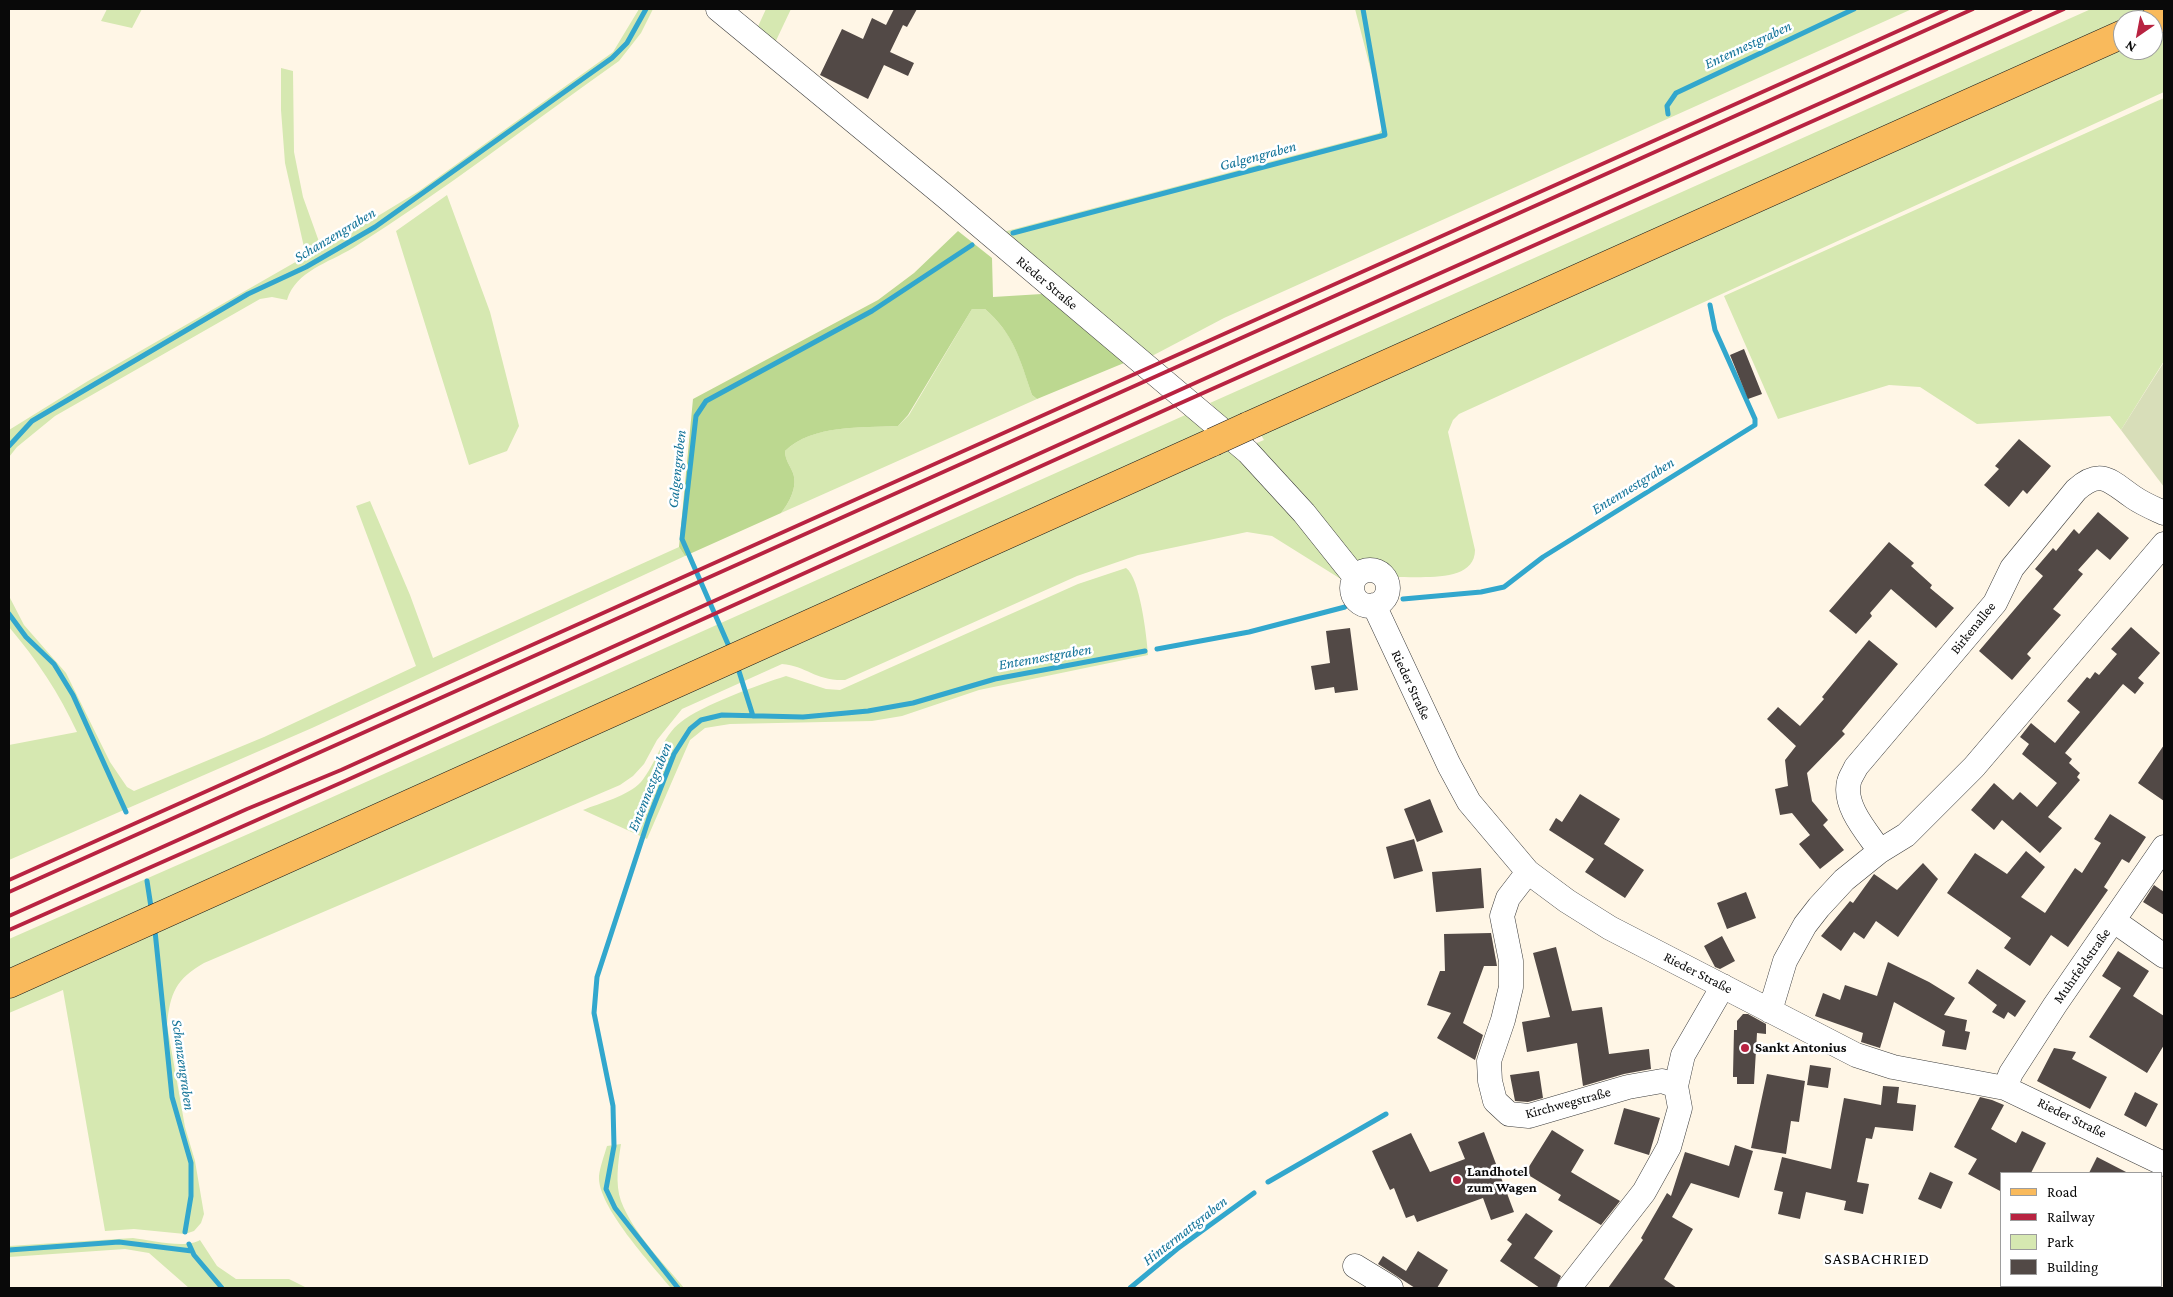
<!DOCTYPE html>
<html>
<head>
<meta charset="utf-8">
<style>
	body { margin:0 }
	#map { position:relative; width:2173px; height:1297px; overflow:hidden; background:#fff6e6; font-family:"Crimson Pro",serif }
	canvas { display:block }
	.frame { position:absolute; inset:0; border:10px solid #090909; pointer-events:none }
	.legend { position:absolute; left:2000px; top:1172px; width:162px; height:115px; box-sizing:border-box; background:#fff; border:1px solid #9d9d9d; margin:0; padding:6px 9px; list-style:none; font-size:15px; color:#090909 }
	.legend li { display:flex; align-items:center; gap:10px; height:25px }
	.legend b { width:25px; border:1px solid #9d9d9d }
	.north { position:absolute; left:2113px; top:10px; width:50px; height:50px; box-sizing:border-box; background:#fff; border:1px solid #9d9d9d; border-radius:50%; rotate:213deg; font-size:14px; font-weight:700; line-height:20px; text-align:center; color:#090909 }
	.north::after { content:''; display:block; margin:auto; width:18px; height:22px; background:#b82341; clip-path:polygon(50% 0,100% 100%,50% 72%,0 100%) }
</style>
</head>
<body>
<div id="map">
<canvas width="2173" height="1297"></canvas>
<div class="frame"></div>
<ul class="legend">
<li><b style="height:6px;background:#f9ba5c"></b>Road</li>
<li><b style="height:6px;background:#b82341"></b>Railway</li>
<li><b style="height:14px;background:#d6e8b1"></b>Park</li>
<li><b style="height:14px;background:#524946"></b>Building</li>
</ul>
<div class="north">N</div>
</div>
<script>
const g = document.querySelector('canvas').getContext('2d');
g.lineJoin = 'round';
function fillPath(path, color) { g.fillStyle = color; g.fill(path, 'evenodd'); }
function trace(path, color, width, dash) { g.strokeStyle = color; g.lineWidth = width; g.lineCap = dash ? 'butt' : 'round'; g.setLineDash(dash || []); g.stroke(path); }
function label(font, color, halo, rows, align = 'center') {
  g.font = font + ' "Crimson Pro",serif'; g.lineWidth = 5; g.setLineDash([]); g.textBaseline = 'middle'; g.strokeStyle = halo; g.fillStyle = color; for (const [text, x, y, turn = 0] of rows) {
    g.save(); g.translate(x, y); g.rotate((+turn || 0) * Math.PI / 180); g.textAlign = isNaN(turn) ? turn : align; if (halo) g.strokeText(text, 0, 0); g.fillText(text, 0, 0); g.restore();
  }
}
fillPath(new Path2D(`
	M107,9H142L132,28L101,21Z
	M639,9H653L641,33L619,61C531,123 445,190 353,248C328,263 296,271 287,300L272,297L260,299L55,416L17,447L9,457V430L88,381L306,256L285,163L281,110V68L293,71L294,152L303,197L322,250L419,191L613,52Z
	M766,9H791L773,47L755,33Z
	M1355,9H1912L1224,318L1152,356L999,233L1379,133L1385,125Z
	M2091,9H2155L2130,20H2123V23L1229,421L1210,403Z
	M2164,29V92L1459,414L1453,420L1448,432L1475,550C1475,584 1419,576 1394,577C1385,563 1375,561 1359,564L1252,445L1264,440L1261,435L2123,47V50H2153V34Z
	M2164,98V361L2121,430L2110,416L1977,424L1920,387L1889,385L1778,419L1724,296Z
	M447,195L490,312L519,426L507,451L469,465L396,231Z
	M972,309H985C1014,334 1020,359 1032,395L1037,399L781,513C789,503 798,487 793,473C790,465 785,460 785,451C813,424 861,428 898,426L909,415Z
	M1192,412L1211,430L9,971V939L328,799Z
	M1235,448L1280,495L1344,581L1272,536L1247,532L1138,555L1077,576L845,680C815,681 807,666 782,664L682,709L657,740L644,764L633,776L620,785L204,963C176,979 170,993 167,1025L185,1127L195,1161L204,1214L201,1223L194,1231L185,1234L134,1229L105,1231L63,990L9,1013V995L1128,494Z
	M370,501L410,595L433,658L679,547L685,556L312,728L9,860V745L77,732C59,693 37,660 9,627V596L24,625L66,673L110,762L127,787L134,791L264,737L416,666L356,506Z
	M1126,568C1140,577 1147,638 1148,655L979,690L902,716L872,721L730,724L705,728L690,740L647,839L583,810C600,803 628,796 641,782C656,764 662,736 681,722C700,706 761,684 786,676L826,689L840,690L1078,584Z
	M621,1144C618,1162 615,1184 621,1201C633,1233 663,1262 684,1288H671C652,1265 597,1206 599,1176C600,1167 604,1156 607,1146Z
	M133,1238C150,1240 186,1249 200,1240L217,1266L236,1279H289L307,1288H189L149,1253L125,1249L9,1257V1246Z`), '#d6e8b1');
fillPath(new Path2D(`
	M958,231L992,258L993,297L1042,294L1124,363L1037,399L1032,395C1020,360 1014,334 985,309H972L908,415L898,426C862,428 813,424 785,451C785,460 790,465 793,473C798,487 789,503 781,513L685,556L679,547L693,399L878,300L914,273Z`), '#bcd890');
fillPath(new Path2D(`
	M2164,362V487L2121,430Z`), '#d8deb9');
trace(new Path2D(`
	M1668,114L1667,106L1676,93L1854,9
	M1013,233L1385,135L1363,9
	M9,446L32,421L248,294L306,267L375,227L612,58L627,43L646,9
	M1403,599L1481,592L1504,587L1543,557L1755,425V419L1715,330L1710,305
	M9,614L26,637L54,664L73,695L126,812
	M1157,649L1249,632L1345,607
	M731,651L682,539L696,416L706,401L872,311L972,245
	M737,665L753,716
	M147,881L151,907
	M155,931L172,1097L191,1163V1196L185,1232
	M1268,1182L1386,1114
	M189,1244L194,1255L222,1288
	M9,1250L119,1242L192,1251
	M678,1288L615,1208L606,1189L614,1146L613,1106L594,1013L597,977L649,818L674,754L690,729L701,720L722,715L803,717L868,711L913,703L995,679L1145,651
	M1130,1288L1177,1249L1254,1193`), '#32a7cd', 5);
fillPath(new Path2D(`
	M894,9H917L907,27L903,25L890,52L914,63L908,76L884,65L868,99L820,75L842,29L863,39L872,18L886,25Z
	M1744,349L1762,394L1748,399L1730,355Z
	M2019,439L2051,466L2027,494L2023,490L2009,507L1984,485L1999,469L1995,466Z
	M2098,512L2129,538L2110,560L2097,549L2078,570L2083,574L2053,609L2061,615L2027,654L2031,658L2012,680L1979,651L2043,576L2035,569L2053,548L2056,551L2074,529L2079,534Z
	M1889,542L1914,563L1911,566L1932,585L1930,588L1954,608L1936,628L1891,589L1870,613L1872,616L1856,634L1829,611Z
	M2131,627L2160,653L2138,678L2144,683L2135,694L2123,684L2065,753L2072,759L2069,763L2080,773L2077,777L2080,780L2048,817L2062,828L2040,853L2002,820L1994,830L1971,810L1994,783L2013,800L2020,792L2037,807L2057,783L2022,754L2029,744L2020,737L2031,723L2055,743L2080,712L2067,701L2087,677L2090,679L2095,672L2099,675L2117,654L2111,649Z
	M1350,628L1358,690L1335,693L1334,687L1315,690L1311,666L1330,663L1326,631Z
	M1869,640L1898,664L1842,731L1845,734L1807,773L1812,801L1828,820L1823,825L1844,850L1820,869L1799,844L1810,835L1792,813L1780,815L1775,789L1788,786L1785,760L1796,746L1767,719L1778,707L1800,726L1824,699L1822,697Z
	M2164,745V801L2138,783Z
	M1580,794L1620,819L1604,844L1644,870L1625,898L1585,872L1594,859L1549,830L1556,818L1562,822Z
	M1430,799L1443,832L1417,842L1404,809Z
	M2110,814L2146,837L2129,863L2122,859L2104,887L2108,890L2068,947L2051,935L2030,966L2004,948L2011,938L1947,893L1975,853L2007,874L2026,851L2045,867L2021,897L2045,913L2075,868L2082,873L2101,843L2094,839Z
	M1414,839L1423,871L1394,879L1386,847Z
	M1923,863L1938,879L1898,937L1876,921L1864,939L1854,932L1841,951L1821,936L1850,901L1853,903L1874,874L1897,890Z
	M1481,868L1484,908L1436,912L1432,872Z
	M2154,885L2164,892V915L2143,902Z
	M1746,892L1756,918L1727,929L1717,903Z
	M1491,933L1497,966H1484L1463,1023L1483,1035L1475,1060L1437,1038L1451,1013L1427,1005L1440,971H1445L1444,934Z
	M1722,936L1735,961L1720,969L1715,967L1704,946Z
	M1556,947L1572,1011L1602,1007L1609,1054L1649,1049L1651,1069L1624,1074L1583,1086L1577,1043L1527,1052L1522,1022L1550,1017L1533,953Z
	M2118,951L2149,971L2133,996L2164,1016V1045L2147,1073L2089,1037L2121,988L2102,976Z
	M1888,962L1929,982L1955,998L1944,1015L1967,1020L1965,1031L1970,1032L1966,1050L1942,1046L1945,1031L1894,1002L1880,1048L1861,1042L1863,1033L1815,1016L1823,993L1840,1000L1845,985L1877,996Z
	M1977,969L2026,1001L2015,1017L2008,1012L2004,1019L1992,1012L1997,1005L1968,983Z
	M1743,1014H1748L1766,1024V1034L1757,1033L1754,1084H1737V1077H1733V1074L1734,1030H1737V1021Z
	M2054,1048L2076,1052L2072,1059L2107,1077L2090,1109L2037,1081Z
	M1810,1065L1831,1068L1828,1088L1807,1085Z
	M1539,1071L1543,1098L1528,1102L1515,1101L1510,1075Z
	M1767,1074L1805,1081L1799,1122L1791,1121L1786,1154L1751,1148Z
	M1883,1086L1899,1087L1897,1103L1916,1105L1913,1131L1875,1127L1872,1139L1866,1138L1857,1182L1869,1184L1863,1214L1844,1210L1846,1201L1806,1192L1800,1219L1778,1214L1783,1192L1774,1190L1782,1157L1831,1169L1844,1098L1881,1105Z
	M2135,1092L2158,1104L2146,1127L2124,1115Z
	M1980,1097L1992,1100L2004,1105L1991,1129L2016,1143L2022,1131L2046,1143L2031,1173H2002V1192L1968,1174L1977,1159L1954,1147Z
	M1624,1108L1660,1118L1649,1155L1614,1144Z
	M1552,1130L1584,1150L1571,1172L1620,1201L1601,1225L1558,1200L1561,1195L1525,1173Z
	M1484,1132L1514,1212L1491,1220L1483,1198L1417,1222L1414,1215L1406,1218L1394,1188L1390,1190L1372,1151L1411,1133L1430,1172L1465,1159L1458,1142Z
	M1735,1145L1753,1151L1739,1198L1691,1183L1672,1217L1693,1229L1664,1279L1677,1288H1608L1643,1240L1641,1238L1667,1193L1671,1196L1685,1152L1729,1166Z
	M2097,1157L2128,1173H2089Z
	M1930,1172L1953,1182L1941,1209L1918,1199Z
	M1526,1213L1553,1231L1534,1258L1561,1276L1556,1288H1540L1500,1261L1512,1244L1507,1240Z
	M1418,1251L1448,1270L1437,1288H1415L1378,1264L1383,1256L1406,1271Z`), '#524946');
const minor = new Path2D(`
	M718,9L946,197L1248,452L1304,513L1355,577
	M1352 588a18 18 0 1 1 36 0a18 18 0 1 1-36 0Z
	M1374,605L1449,765L1469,802L1528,872L1567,901L1610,928L1856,1055L1893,1067L2005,1088L2164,1164
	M1880,851C1867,832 1843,806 1849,782C1850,777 1854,772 1856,767L1995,603L2012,568L2076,490C2101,467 2111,482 2133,497C2143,504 2153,508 2164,513
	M1528,872L1508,898L1502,916L1511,961V987L1503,1020L1489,1061L1490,1081L1495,1101L1509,1114L1529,1116L1628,1087L1662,1081L1676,1086
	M2114,921L2164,956
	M1770,1011L1785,961L1805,925L1819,907L1844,880L1880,851L1906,835L1974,767L2164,544
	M2005,1088L2011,1073L2055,1005L2164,847
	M1355,1266L1391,1288
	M1569,1288L1644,1192L1669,1147L1680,1108L1676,1086L1683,1055L1723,986`);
const major = new Path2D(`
	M2153,21L2164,16
	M1248,426L2123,34
	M9,984L1213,442`);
trace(minor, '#3c3c3c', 25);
trace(major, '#1a1a1a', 29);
trace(minor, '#fff', 24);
trace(major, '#f9ba5c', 28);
trace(new Path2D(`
	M9,880L1947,9
	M9,892L1973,9
	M9,916L247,809L341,770L1237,364L2031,9
	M9,930L345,781L1174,406L2064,9`), '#b82341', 4);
const majorBridge = new Path2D(`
	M1213,442L1248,426`);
trace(majorBridge, '#1a1a1a', 29, []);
trace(majorBridge, '#f9ba5c', 28);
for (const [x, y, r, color] of [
	[1745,1048,5,"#b82341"],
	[1457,1180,5,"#b82341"]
]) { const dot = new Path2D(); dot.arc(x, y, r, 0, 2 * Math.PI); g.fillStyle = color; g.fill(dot); trace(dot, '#fff', 2); }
label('14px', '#090909', '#fff', [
	["Rieder Straße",1047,283,40],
	["Birkenallee",1973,628,-51],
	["Rieder Straße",1411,685,65],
	["Muhrfeldstraße",2082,966,-55],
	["Rieder Straße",1698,973,27],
	["Kirchwegstraße",1568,1103,-15],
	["Rieder Straße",2072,1118,26]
]);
label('bold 14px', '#090909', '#fff', [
	["Sankt Antonius",1755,1048],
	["Landhotel",1467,1172],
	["zum Wagen",1467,1188]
], 'left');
label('italic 15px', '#147499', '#fff', [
	["Entennestgraben",1748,45,-25],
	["Galgengraben",1258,156,-15],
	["Schanzengraben",335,235,-31],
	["Galgengraben",677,469,-84],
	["Entennestgraben",1633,486,-32],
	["Entennestgraben",1045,657,-10],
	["Entennestgraben",650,787,-68],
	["Schanzengraben",183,1065,82],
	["Hintermattgraben",1185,1231,-38]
]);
g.letterSpacing = '1px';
label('16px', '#090909', '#fff', [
	["SASBACHRIED",1877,1259]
]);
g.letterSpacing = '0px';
</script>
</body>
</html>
